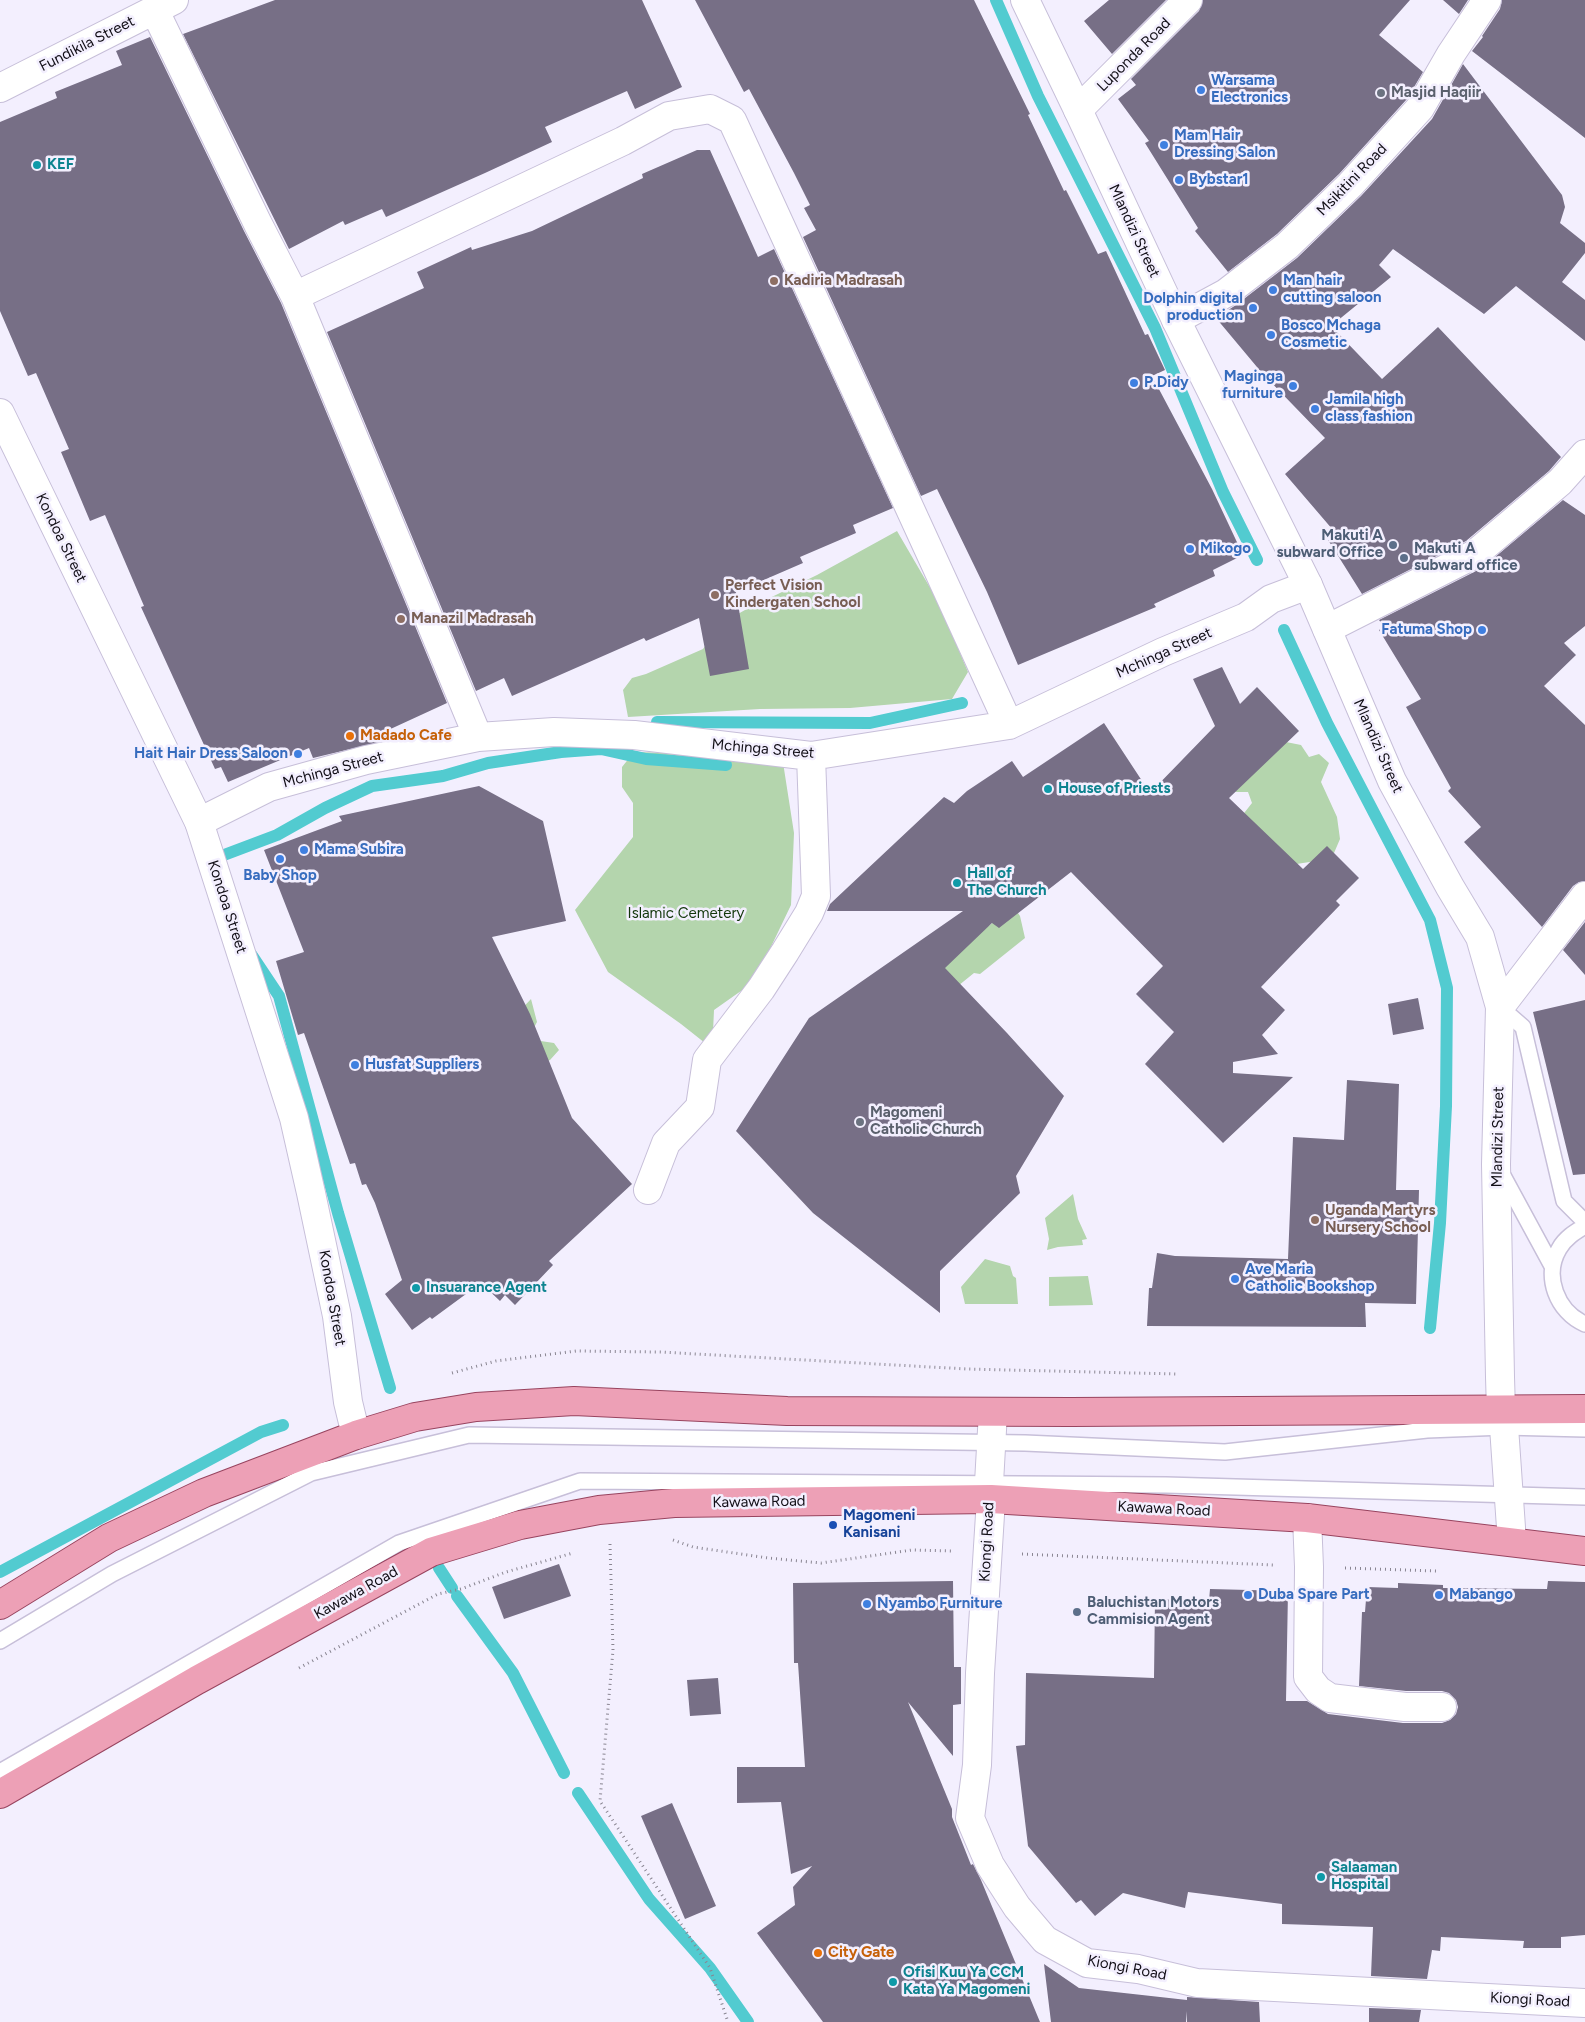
<!DOCTYPE html>
<html>
<head>
<meta charset="utf-8">
<style>
	body { margin:0 }
	canvas { display:block; background:#f3effe }
</style>
</head>
<body>
<canvas width="1585" height="2022"></canvas>
<script>
const g = document.querySelector('canvas').getContext('2d');
g.lineJoin = 'round';
function fillPath(path, color) { g.fillStyle = color; g.fill(path, 'evenodd'); }
function trace(path, color, width, dash) { g.strokeStyle = color; g.lineWidth = width; g.lineCap = dash ? 'butt' : 'round'; g.setLineDash(dash || []); g.stroke(path); }
function label(font, color, halo, rows, align = 'center') {
  g.font = font + ' Figtree,sans-serif'; g.lineWidth = 5; g.setLineDash([]); g.textBaseline = 'middle'; g.strokeStyle = halo; g.fillStyle = color; for (const [text, x, y, turn = 0] of rows) {
    g.save(); g.translate(x, y); g.rotate((+turn || 0) * Math.PI / 180); g.textAlign = isNaN(turn) ? turn : align; if (halo) g.strokeText(text, 0, 0); g.fillText(text, 0, 0); g.restore();
  }
}
fillPath(new Path2D(`
	M897,531L939,603L968,672L952,699L850,708L760,709L628,717L623,690L632,678L646,674L703,649L722,623L745,610L817,575Z
	M1281,741L1301,745L1309,757L1319,754L1329,763L1321,782L1337,817L1340,839L1334,853L1316,861L1290,865L1230,831L1252,803L1248,792H1235Z
	M634,752L782,756L794,833L791,905L768,953L748,986L714,1010L713,1032L705,1043L681,1024L608,972L575,910L633,837V803L622,787V767Z
	M1008,898L1020,916L1025,938L980,974L974,973L953,990L936,959L990,925L999,917Z
	M531,999L537,1022L530,1035L534,1040L554,1043L559,1050L550,1060L533,1067L513,1018Z
	M1073,1194L1078,1219L1087,1239L1082,1240L1083,1245L1058,1247L1047,1250L1049,1239L1045,1218Z
	M985,1259L1010,1266L1013,1276L1016,1278L1018,1304H965L961,1287Z
	M1088,1276L1093,1305L1049,1306V1277Z`), '#b4d5ad');
trace(new Path2D(`
	M996,0L1038,96L1155,328L1223,492L1257,560
	M1284,630L1327,723L1430,920L1447,988L1446,1106L1440,1223L1430,1328
	M657,722L870,723L962,703
	M219,866L216,858L277,835L325,808L372,786L443,776L488,763L561,752L601,749L646,759L726,765
	M251,954L279,996L338,1213L390,1388
	M439,1568L452,1588
	M0,1572L261,1432L283,1425
	M457,1596L513,1673L564,1773
	M578,1793L649,1899L710,1968L748,2022`), '#52cbd0', 12);
fillPath(new Path2D(`
	M275,0H642L682,87L635,109L627,91L545,127L552,142L485,173L386,217L382,209L345,225L343,221L289,249L183,34Z
	M695,0H974L1030,114L1028,115L1064,191L1066,190L1098,254L1106,251L1145,335L1148,334L1165,370L1152,376L1212,489L1243,555L1213,570L1215,576L1154,604L1156,607L1018,665L987,592L937,489L921,496L803,237L816,230L804,208L810,205L794,173L749,89L744,92Z
	M1109,0H1166L1112,54L1084,21Z
	M1203,0H1410L1379,35L1423,72L1407,99L1339,174L1277,234L1228,272L1195,231L1198,228L1145,143L1149,141L1118,99L1136,85L1131,79L1199,11Z
	M1443,0H1468L1459,14Z
	M1502,0H1585V138L1472,51L1483,37L1482,36L1500,9Z
	M150,37L244,231L281,303L447,703L384,732L388,740L313,758L309,748L228,782L221,767L215,769L141,607L144,606L105,515L90,521L61,452L69,449L36,373L28,376L0,311V122L57,98L55,92L122,65L116,51Z
	M1463,64L1562,195L1565,207L1560,223L1585,243V253L1562,282L1585,300V341L1516,286L1484,314L1393,249L1379,265L1391,277L1331,326L1382,379L1438,327L1561,457L1549,471L1466,541L1362,594L1325,535L1333,530L1285,474L1325,438L1262,373L1216,318L1236,305L1297,258L1361,196L1432,119Z
	M697,150H710L758,257L774,249L893,508L853,525L856,533L800,557L803,563L736,592L749,669L710,676L699,618L646,641L644,638L512,696L504,678L476,691L327,332L424,288L417,272L471,247L472,250L532,231L643,178L642,174Z
	M1563,500L1585,515V626L1564,643L1576,655L1544,686L1585,725V881L1579,882L1573,886L1542,927L1464,842L1481,827L1448,791L1451,788L1406,707L1421,699L1379,630L1384,627L1379,620L1482,568Z
	M1222,667L1240,704L1257,687L1299,731L1229,798L1303,869L1327,846L1359,878L1336,901L1340,905L1261,987L1285,1010L1262,1035L1278,1054L1233,1062V1073L1293,1077L1223,1143L1145,1064L1174,1032L1136,994L1163,966L1071,872L999,928L992,923L945,968L1007,1033L1064,1096L1016,1176L1020,1193L940,1271V1313L813,1213L736,1131L809,1018L963,911H827L830,904L944,797L954,803L967,791L1012,761L1023,777L1104,723L1150,793L1215,726L1193,679Z
	M479,786L543,821L566,921L492,937L530,1014L572,1118L632,1184L549,1261L553,1265L515,1305L505,1295L500,1301L481,1283L432,1319L430,1317L412,1330L385,1294L402,1280L375,1203L366,1184L362,1185L355,1163L350,1164L304,1033L298,1035L276,961L304,952L264,850L342,821L339,816Z
	M1585,922V975L1563,950Z
	M1418,998L1424,1029L1393,1035L1388,1004Z
	M1585,1000V1174L1573,1175L1533,1012Z
	M1347,1080L1399,1084L1396,1190H1419L1416,1304L1365,1303L1366,1327L1147,1326L1149,1288H1152L1157,1253L1175,1256L1288,1259L1293,1137L1344,1140Z
	M559,1564L571,1596L504,1619L492,1587Z
	M953,1581L954,1667H961V1704L953,1705V1756L908,1702L952,1809V1817L971,1865L973,1864L981,1880L1040,2022H823L757,1933L795,1905L793,1887L812,1866L791,1874L781,1802L737,1803V1767H805L798,1663H794L793,1583Z
	M1548,1581L1585,1582V1935L1561,1937V1948H1523L1524,1941L1441,1937L1440,1951L1432,1950L1427,1979L1371,1976L1373,1927L1282,1924V1904L1188,1892L1185,1908L1123,1893L1095,1916L1081,1900L1076,1903L1028,1846L1016,1746L1025,1745L1026,1673L1154,1678L1155,1599L1209,1601L1210,1589L1288,1591L1286,1701H1307L1328,1714L1403,1723H1442L1450,1720L1456,1714L1458,1707L1456,1700L1449,1693L1442,1691H1406L1359,1686L1362,1612H1365L1367,1587L1398,1588V1583L1443,1585V1588L1547,1589Z
	M718,1678L721,1714L690,1716L687,1680Z
	M672,1803L716,1906L685,1919L641,1816Z
	M1044,1964L1079,1988L1187,2000V1997L1259,2002L1260,2022H1187V2011L1186,2022H1051Z
	M1369,2008L1421,2010L1419,2022H1369Z`), '#776f86');
const lane = new Path2D(`
	M1500,1007L1523,1027L1564,1201L1585,1222
	M1501,1172L1552,1266
	M1585,1226C1575,1232 1565,1238 1559,1249C1543,1276 1557,1312 1585,1324
	M0,1641L112,1574L311,1473L469,1435L1025,1443L1225,1452L1427,1430L1504,1427L1585,1429
	M0,1772L399,1543L580,1481L1166,1485L1585,1497`);
const street = new Path2D(`
	M154,9L258,224L295,296L478,737
	M0,88L174,0
	M1078,110L1188,0
	M295,296L623,141L669,116L710,109L732,120L1009,725
	M1176,320L1226,293L1287,246L1350,185L1420,108L1451,54L1487,0
	M1327,629L1475,554L1560,482L1585,454
	M199,822L269,787L366,760L478,737L554,732L634,735L811,756L1009,725L1163,652L1246,617L1271,599L1308,585
	M1500,1007L1585,896
	M648,1190L666,1143L700,1107L707,1060L761,989L785,952L809,913L816,896L811,756
	M993,1412L989,1483L991,1499L980,1673L977,1765L970,1818L990,1865L1017,1907L1045,1940L1087,1963L1138,1969L1197,1983L1585,2003
	M1307,1518L1309,1567L1308,1677L1318,1690L1330,1698L1405,1707H1442`);
const secondary = new Path2D(`
	M1025,0L1078,110L1176,320L1308,585L1392,781L1450,887L1480,937L1500,1007L1496,1164L1500,1377L1501,1410L1504,1427L1512,1542
	M0,413L199,822L294,1118L311,1193L337,1316L348,1402L356,1435`);
const primary = new Path2D(`
	M0,1605L109,1538L204,1493L356,1435L415,1417L476,1407L574,1401L787,1411L1071,1412L1585,1409
	M0,1794L197,1680L431,1552L520,1525L599,1510L674,1503L991,1499L1307,1518L1585,1551`);
trace(lane, '#c7bfd9', 18);
trace(street, '#c7bfd9', 30);
trace(secondary, '#c7bfd9', 30);
trace(primary, '#98445f', 30);
trace(new Path2D(`
	M452,1373L496,1361L576,1351L660,1352L967,1369L1176,1374
	M673,1540L693,1547L768,1558L821,1563L912,1550L954,1551
	M610,1544L613,1650L600,1801L710,1968L728,2022
	M1022,1554L1273,1565
	M1345,1568L1436,1571
	M299,1668L438,1594L461,1589L506,1572L573,1553`), '#898591', 3, [1, 4]);
trace(lane, '#fff', 15);
trace(street, '#fff', 28);
trace(secondary, '#fff', 28);
trace(primary, '#eda0b6', 28);
for (const [x, y, r, color] of [
	[1201,90,5,"#3f7fe0"],
	[1381,93,5,"#6b7280"],
	[1164,145,5,"#3f7fe0"],
	[37,165,5,"#0f9aa8"],
	[1179,180,5,"#3f7fe0"],
	[774,281,5,"#8d6e63"],
	[1273,290,5,"#3f7fe0"],
	[1253,308,5,"#3f7fe0"],
	[1271,335,5,"#3f7fe0"],
	[1134,383,5,"#3f7fe0"],
	[1293,386,5,"#3f7fe0"],
	[1315,409,5,"#3f7fe0"],
	[1393,545,5,"#5c6f8a"],
	[1190,549,5,"#3f7fe0"],
	[1404,558,5,"#5c6f8a"],
	[715,595,5,"#8d6e63"],
	[401,619,5,"#8d6e63"],
	[1482,630,5,"#3f7fe0"],
	[350,736,5,"#e8710a"],
	[298,754,5,"#3f7fe0"],
	[1048,789,5,"#0f9aa8"],
	[304,850,5,"#3f7fe0"],
	[280,859,5,"#3f7fe0"],
	[957,883,5,"#0f9aa8"],
	[355,1065,5,"#3f7fe0"],
	[860,1122,5,"#6b7280"],
	[1315,1220,5,"#8d6e63"],
	[1235,1279,5,"#3f7fe0"],
	[416,1288,5,"#0f9aa8"],
	[833,1525,5,"#1a4fb4"],
	[1248,1595,5,"#3f7fe0"],
	[1439,1595,5,"#3f7fe0"],
	[867,1604,5,"#3f7fe0"],
	[1077,1612,5,"#5c6f8a"],
	[1321,1877,5,"#0f9aa8"],
	[818,1953,5,"#e8710a"],
	[893,1982,5,"#0f9aa8"]
]) { const dot = new Path2D(); dot.arc(x, y, r, 0, 2 * Math.PI); g.fillStyle = color; g.fill(dot); trace(dot, '#f3effe', 2); }
label('15px', '#110e16', '#f3effe', [
	["Fundikila Street",87,44,-27],
	["Luponda Road",1134,55,-45],
	["Msikitini Road",1352,180,-46],
	["Mlandizi Street",1134,231,65],
	["Kondoa Street",61,538,64],
	["Mchinga Street",1164,653,-24],
	["Mlandizi Street",1378,746,66],
	["Mchinga Street",763,749,5],
	["Mchinga Street",333,770,-15],
	["Kondoa Street",227,907,72],
	["Mlandizi Street",1498,1137,-89],
	["Kondoa Street",332,1298,80],
	["Kawawa Road",759,1502,-1],
	["Kawawa Road",1164,1509,3],
	["Kiongi Road",987,1542,-87],
	["Kawawa Road",356,1593,-29],
	["Kiongi Road",1127,1968,11],
	["Kiongi Road",1530,2000,3]
]);
label('bold 15px', '#366cbe', '#f3effe', [
	["Warsama",1211,81],
	["Electronics",1211,98],
	["Mam Hair",1174,136],
	["Dressing Salon",1174,153],
	["Bybstar1",1189,180],
	["Man hair",1283,281],
	["cutting saloon",1283,298],
	["Dolphin digital",1243,299,"right"],
	["production",1243,316,"right"],
	["Bosco Mchaga",1281,326],
	["Cosmetic",1281,343],
	["Maginga",1283,377,"right"],
	["furniture",1283,394,"right"],
	["P.Didy",1144,383],
	["Jamila high",1325,400],
	["class fashion",1325,417],
	["Mikogo",1200,549],
	["Fatuma Shop",1472,630,"right"],
	["Hait Hair Dress Saloon",288,754,"right"],
	["Mama Subira",314,850],
	["Baby Shop",280,876,"center"],
	["Husfat Suppliers",365,1065],
	["Ave Maria",1245,1270],
	["Catholic Bookshop",1245,1287],
	["Duba Spare Part",1258,1595],
	["Mabango",1449,1595],
	["Nyambo Furniture",877,1604]
], 'left');
label('bold 15px', '#5b616d', '#f3effe', [
	["Masjid Haqiir",1391,93],
	["Magomeni",870,1113],
	["Catholic Church",870,1130]
], 'left');
label('bold 15px', '#0d838f', '#f3effe', [
	["KEF",47,165],
	["House of Priests",1058,789],
	["Hall of",967,874],
	["The Church",967,891],
	["Insuarance Agent",426,1288],
	["Salaaman",1331,1868],
	["Hospital",1331,1885],
	["Ofisi Kuu Ya CCM",903,1973],
	["Kata Ya Magomeni",903,1990]
], 'left');
label('bold 15px', '#785e54', '#f3effe', [
	["Kadiria Madrasah",784,281],
	["Perfect Vision",725,586],
	["Kindergaten School",725,603],
	["Manazil Madrasah",411,619],
	["Uganda Martyrs",1325,1211],
	["Nursery School",1325,1228]
], 'left');
label('bold 15px', '#4e5e75', '#f3effe', [
	["Makuti A",1383,536,"right"],
	["subward Office",1383,553,"right"],
	["Makuti A",1414,549],
	["subward office",1414,566],
	["Baluchistan Motors",1087,1603],
	["Cammision Agent",1087,1620]
], 'left');
label('bold 15px', '#c56008', '#f3effe', [
	["Madado Cafe",360,736],
	["City Gate",828,1953]
], 'left');
label('15px', '#13370b', '#f3effe', [
	["Islamic Cemetery",686,914]
]);
label('bold 15px', '#164399', '#f3effe', [
	["Magomeni",843,1516],
	["Kanisani",843,1533]
], 'left');
</script>
</body>
</html>
